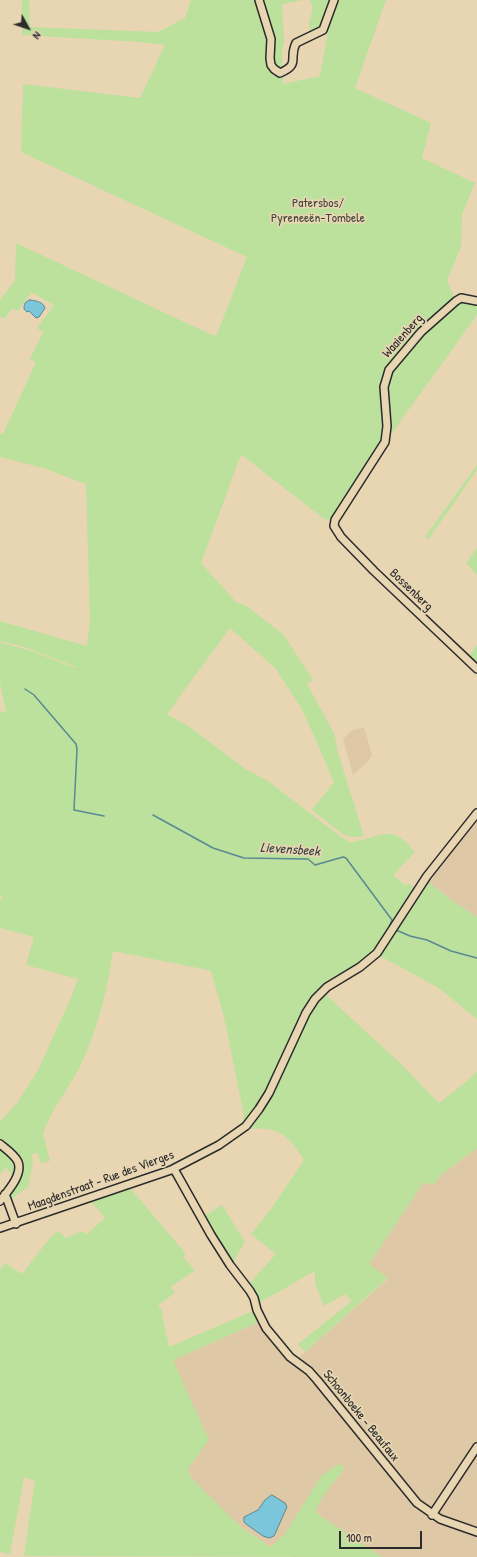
<!DOCTYPE html>
<html>
<head>
<meta charset="utf-8">
<style>
	body { margin:0 }
	#map { position:relative; width:477px; height:1557px; overflow:hidden; background:#e8d6b3; font-family:"Patrick Hand",sans-serif }
	canvas { display:block }
	.north { position:absolute; left:8px; top:8px; width:40px; height:40px; -webkit-text-stroke:3px #e8d6b3; paint-order:stroke; rotate:130deg; font-size:11px; font-weight:700; line-height:16px; text-align:center; color:#2b2b2b }
	.north::after { content:''; display:block; margin:auto; width:14px; height:18px; background:#2b2b2b; clip-path:polygon(50% 0,100% 100%,50% 72%,0 100%) }
	.scale { position:absolute; left:339px; top:1531px; width:83px; height:18px; box-sizing:border-box; border:2px solid #2b2b2b; border-top:0; padding-left:5px; font-size:12px; line-height:14px; white-space:nowrap; color:#2b2b2b; -webkit-text-stroke:3px #e8d6b3; paint-order:stroke }
</style>
</head>
<body>
<div id="map">
<canvas width="477" height="1557"></canvas>
<div class="north">N</div>
<div class="scale">100 m</div>
</div>
<script>
const g = document.querySelector('canvas').getContext('2d');
g.lineJoin = 'round';
function fillPath(path, color) { g.fillStyle = color; g.fill(path, 'evenodd'); }
function trace(path, color, width, dash) { g.strokeStyle = color; g.lineWidth = width; g.lineCap = dash ? 'butt' : 'round'; g.setLineDash(dash || []); g.stroke(path); }
function label(font, color, halo, rows, align = 'center') {
  g.font = font + ' "Patrick Hand",sans-serif'; g.lineWidth = 3.5; g.setLineDash([]); g.textBaseline = 'middle'; g.strokeStyle = halo; g.fillStyle = color; for (const [text, x, y, turn = 0] of rows) {
    g.save(); g.translate(x, y); g.rotate((+turn || 0) * Math.PI / 180); g.textAlign = isNaN(turn) ? turn : align; if (halo) g.strokeText(text, 0, 0); g.fillText(text, 0, 0); g.restore();
  }
}
fillPath(new Path2D(`
	M364,727L372,755L369,760L353,775L343,739L351,731Z
	M477,821V917L457,904L427,881Z
	M477,1148V1557H294L271,1547L242,1528L193,1480L187,1470L196,1457L173,1360L259,1322L296,1360L388,1279L369,1264L423,1183L434,1184L442,1174Z`), '#dfc8a6');
fillPath(new Path2D(`
	M22,0H29L30,27L158,32L185,18L191,0H303L282,4L284,42L282,50L283,84L320,76L328,32H318L311,35L309,23L313,7L309,0H386L355,88L431,123L422,158L475,183L462,214L461,247L448,278C447,288 455,292 454,300L386,371L383,441L333,519L327,520L324,519L242,455L240,457L201,563L237,603L245,605L284,635L313,680L307,684L334,733L338,753L364,836L353,837L344,835L312,810L334,782L303,711L276,669L230,628L167,714L190,727L244,768L268,781L340,836L351,843C357,840 363,840 369,838C393,830 400,834 415,852L393,875L406,886L408,883L415,888L388,936L369,958L327,984L315,994L302,1012C289,1041 265,1110 240,1127L244,1116L224,1017L211,971L208,970L113,951C107,990 99,1024 83,1060C72,1085 52,1107 43,1133L50,1161L41,1163L37,1153L32,1154L33,1162L28,1187L14,1197L13,1199L14,1204L11,1205L8,1195C27,1162 28,1166 0,1141V1122L17,1103L38,1070L71,998L78,979L26,965L34,937L0,928V902L2,897L0,896V711L6,712L0,683V642L31,651L75,668L76,667L21,646L0,641V621L87,646L90,621L86,484L43,468L0,457V433L3,434L36,362L30,359L43,332L37,328L54,305L31,292L18,311L13,308L4,319L0,316V300L15,281L16,243L214,336L217,334L247,257L21,152L23,84L140,98L165,45L140,42L22,35Z
	M457,302H464L477,304V315L389,437C388,422 385,403 386,389C388,363 438,320 457,302Z
	M477,465V470L428,540L425,537Z
	M477,548V575L466,563Z
	M477,645V668L468,657Z
	M427,881L457,904L477,917V1019L437,987L380,956Z
	M324,993L399,1062L439,1103L467,1081L477,1071V1148L442,1174L434,1184L423,1183L369,1264L388,1278L305,1352L298,1344L352,1301L345,1294L324,1306L315,1284V1271L257,1304L248,1285L276,1254L251,1234L271,1209L304,1160C294,1145 286,1131 266,1129C260,1128 253,1129 247,1129L312,1007Z
	M0,1147C11,1157 17,1158 15,1174L12,1176L6,1167L0,1174Z
	M131,1189L186,1254L183,1257L195,1270L171,1287L175,1293L158,1305L161,1308L169,1347L255,1310L259,1322L173,1360L209,1440L187,1470L193,1480L242,1528L271,1547L285,1534L321,1476L339,1464L345,1468L323,1496L315,1512L382,1557L24,1556L35,1481L24,1477L10,1554L0,1552V1270L5,1263L22,1274L49,1239L58,1231L66,1238L83,1231L86,1235L105,1218L91,1201Z
	M222,1205L245,1242L232,1264L203,1217Z`), '#bbe19c');
const water = new Path2D(`
	M30,300C37,301 43,302 45,308L39,317L36,318L29,311L27,312L24,309C24,304 25,301 30,300Z
	M272,1495L285,1503L287,1507L274,1536L269,1538L263,1536L246,1524L244,1522V1517L258,1510L265,1500Z`);
fillPath(water, '#7bc6da');
trace(water, '#5b8894', 1);
trace(new Path2D(`
	M25,689L34,695L76,744L77,749L74,810L104,816
	M153,815L213,848L244,858L305,859H308L315,865L343,857L346,858L392,920L388,930
	M395,931L396,930L410,936L427,940L451,951L477,958`), '#5b8894', 1.5);
const minor = new Path2D(`
	M259,0L271,39L270,58L271,65L274,69L280,73C301,64 288,59 296,43L323,30L334,0
	M477,301L461,298L456,301L421,332L389,370L384,387L387,426L385,442L335,520L334,526L341,537L374,571L477,669
	M0,1144C6,1149 15,1155 18,1162C23,1175 7,1192 0,1201
	M174,1169L211,1235L230,1265L250,1291L254,1298L257,1310L266,1328L290,1357L309,1371L317,1380L417,1503L440,1519L477,1532
	M5,1194L16,1224
	M0,1228L171,1170L219,1145L246,1126L259,1109L269,1093L306,1013L315,999L327,987L360,967L377,953L427,876L477,813
	M432,1515L477,1447`);
trace(minor, '#2b2b2b', 10);
trace(minor, '#e8d6b3', 7);
label('13px', '#41463c', '#e8d6b3', [
	["Patersbos/",318,204],
	["Pyreneeën-Tombele",318,219]
]);
label('13px', '#2b2b2b', '#e8d6b3', [
	["Waaienberg",403,336,-48],
	["Bossenberg",411,590,44],
	["Maagdenstraat - Rue des Vierges",101,1181,-20],
	["Schoonboeke - Beaufaux",361,1416,51]
]);
label('italic 14px', '#374245', '#e8d6b3', [
	["Lievensbeek",290,850,4]
]);
</script>
</body>
</html>
